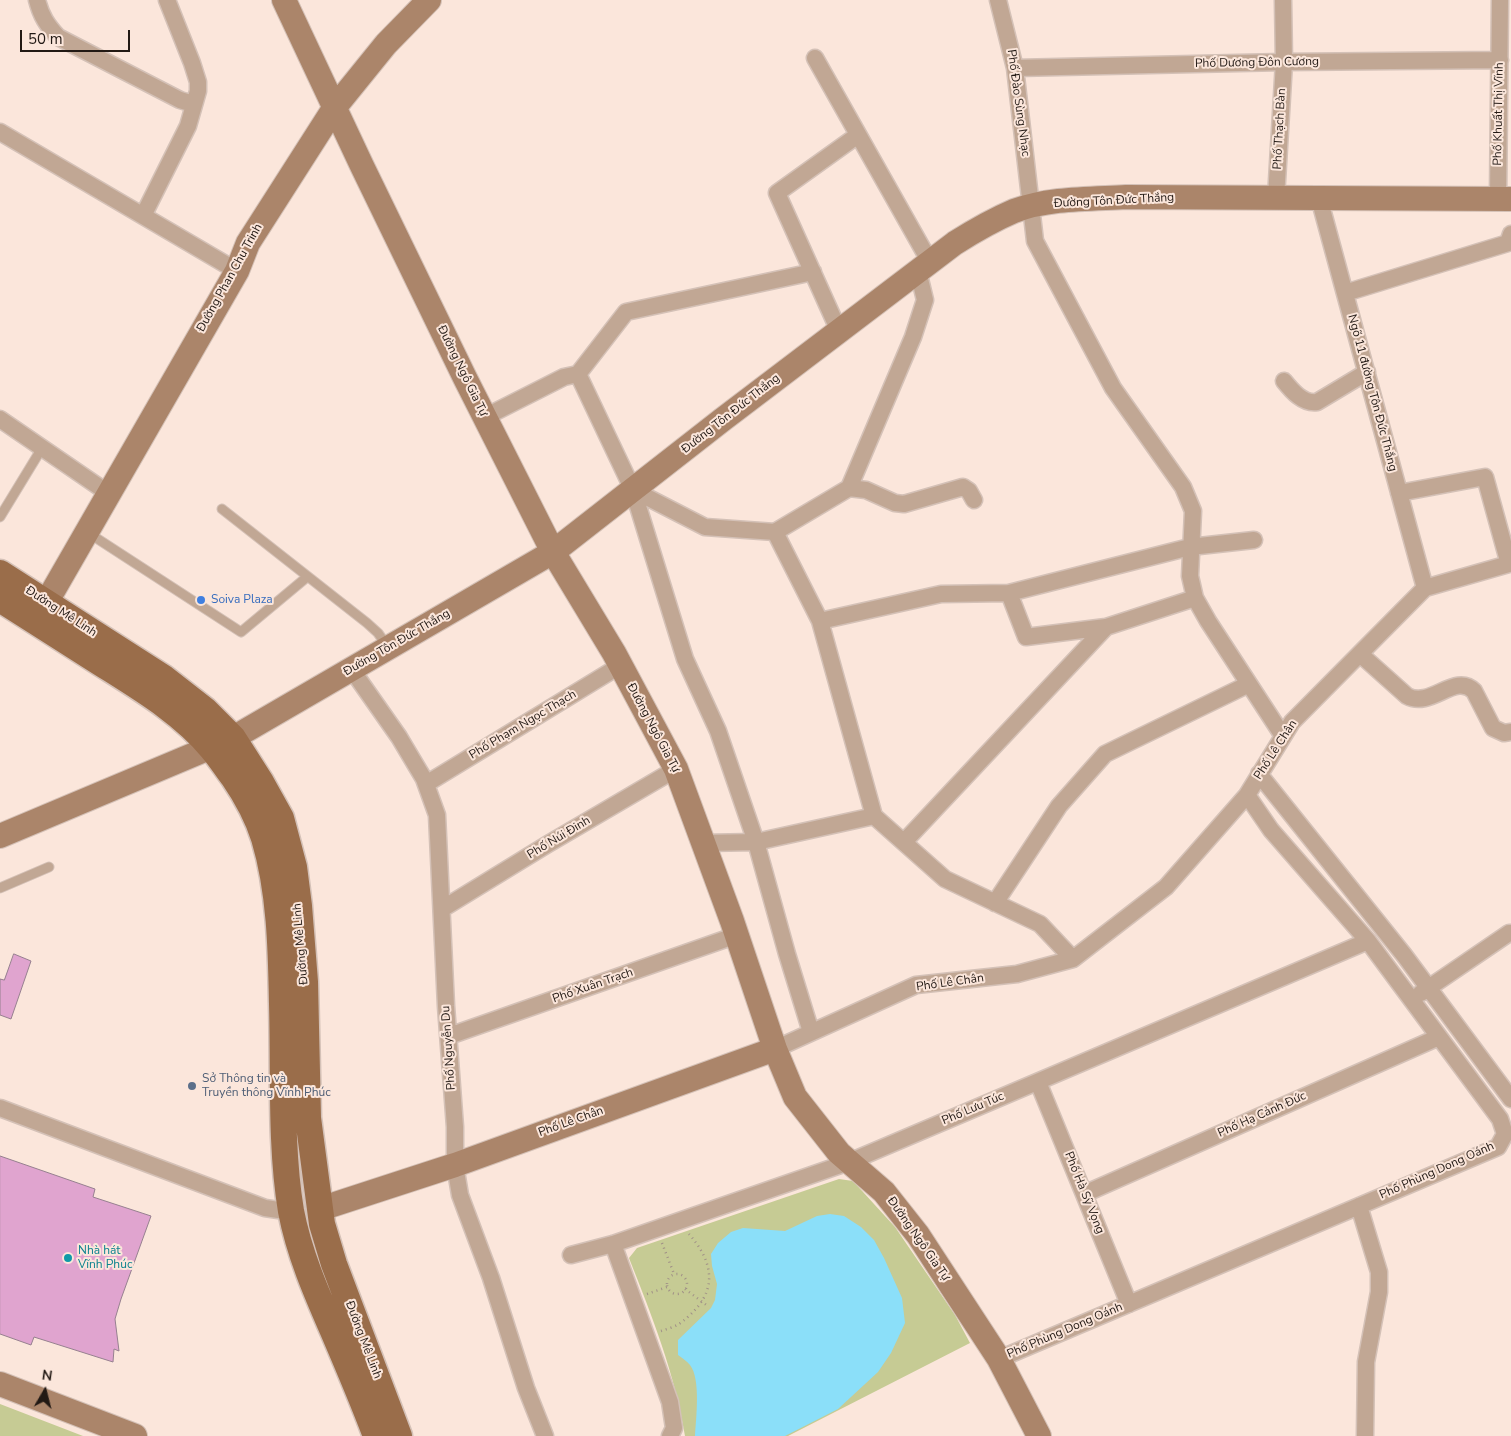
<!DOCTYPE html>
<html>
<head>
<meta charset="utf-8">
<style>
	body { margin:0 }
	#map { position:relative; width:1511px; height:1436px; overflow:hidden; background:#fbe6db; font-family:"Nunito Sans",sans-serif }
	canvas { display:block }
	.north { position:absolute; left:20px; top:1366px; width:50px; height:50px; -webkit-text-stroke:4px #fbe6db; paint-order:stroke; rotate:8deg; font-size:14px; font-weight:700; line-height:20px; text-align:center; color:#221914 }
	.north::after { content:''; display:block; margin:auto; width:18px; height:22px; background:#221914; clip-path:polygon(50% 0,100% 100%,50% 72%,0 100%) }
	.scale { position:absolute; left:20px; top:30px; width:110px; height:22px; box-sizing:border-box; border:2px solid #221914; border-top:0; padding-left:6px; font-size:15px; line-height:18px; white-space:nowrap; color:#221914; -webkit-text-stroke:4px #fbe6db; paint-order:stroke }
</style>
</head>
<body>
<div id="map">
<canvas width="1511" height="1436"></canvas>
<div class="north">N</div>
<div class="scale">50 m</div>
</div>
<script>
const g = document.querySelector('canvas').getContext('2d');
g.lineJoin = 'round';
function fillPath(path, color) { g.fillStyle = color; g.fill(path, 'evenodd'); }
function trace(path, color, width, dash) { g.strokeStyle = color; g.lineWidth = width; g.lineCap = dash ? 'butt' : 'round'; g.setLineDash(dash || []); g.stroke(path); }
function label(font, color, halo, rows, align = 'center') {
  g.font = font + ' "Nunito Sans",sans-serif'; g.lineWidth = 4; g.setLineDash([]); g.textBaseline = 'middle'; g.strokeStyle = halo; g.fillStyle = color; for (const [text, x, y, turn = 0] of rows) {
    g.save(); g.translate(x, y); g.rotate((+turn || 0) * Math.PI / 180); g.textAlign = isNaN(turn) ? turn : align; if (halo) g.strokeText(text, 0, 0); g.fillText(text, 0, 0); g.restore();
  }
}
fillPath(new Path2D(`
	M839,1179L853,1181L895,1227L955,1315L970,1343L788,1436H685C675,1374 652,1316 629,1258L637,1248Z
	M0,1404L83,1436H0Z`), '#c6cb94');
fillPath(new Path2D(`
	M830,1214L844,1216L861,1227L874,1240L884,1258L902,1298L905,1323L891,1353L878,1372L838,1409L785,1436H695C696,1419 701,1379 690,1365C687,1361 682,1358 678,1355V1340L711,1308L715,1300L717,1284L712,1266L711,1254L718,1243L731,1232L743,1228L785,1231L817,1216Z`), '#8bdff9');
const building = new Path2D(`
	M14,954L31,961L11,1019L0,1015V979L4,980Z
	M0,1156L95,1189L93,1197L151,1216L121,1299L115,1319L119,1351L114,1349L113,1362L34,1337L31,1345L0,1334Z`);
fillPath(building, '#e0a4cf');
trace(building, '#96808f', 1);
const lane = new Path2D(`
	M222,509L367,623L378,633L387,646
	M0,517L42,448
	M87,532L241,632L307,577
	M0,888L49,867`);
const street = new Path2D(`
	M37,0C41,16 47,25 58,37L180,100L193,104
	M998,0L1015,68L1035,241L1113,388L1183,487L1193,511L1190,576L1195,598L1208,621L1283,736
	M815,58L930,262
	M1015,68L1284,62L1500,60
	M0,132L237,271
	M1276,198L1284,62L1283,0
	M1319,198L1425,588
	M1498,199L1500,0
	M143,216L188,126L198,91V82L192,63L167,0
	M1345,293L1508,243L1511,234
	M839,331L777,193L858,135
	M578,374L626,312L813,272
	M1284,381C1292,391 1303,404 1317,402L1367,372
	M485,417L564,377L578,374L633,490L685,659L718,731L756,842L787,954L811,1032
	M0,419L108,493
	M849,488L866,490L895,503L904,504L963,487L969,491L974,500
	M633,490L705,527L775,532L820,621L874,816L945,879L1040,924L1073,959
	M775,532L849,488L913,337L925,300L918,271
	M1009,593L1026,637L1106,627L1195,598
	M820,621L941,594L1009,593L1190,547L1254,540
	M1360,654L1407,696C1431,709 1455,672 1474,691L1493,728L1504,733L1511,732
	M352,670L399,737L424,779L437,815L446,1006L455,1127V1165L460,1195L491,1278L526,1388L545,1436
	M1259,774L1404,955L1511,1099
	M426,784L621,665
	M904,842L1106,627
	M703,843L756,842L874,816
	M995,903L1059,806L1105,754L1249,684
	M442,909L548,844L676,769
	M1421,993L1509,933H1511
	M449,1036L737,935
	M775,1049L916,985L1017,974L1073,959L1166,887L1247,795L1292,722L1425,588L1509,564L1485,477L1399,493
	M1038,1082L1129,1304
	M0,1108L265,1208L292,1212
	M1084,1194L1439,1037
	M1359,1206L1379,1272V1292L1366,1362L1365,1436
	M613,1244L670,1402L674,1428L670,1436
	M571,1255L613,1244L849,1162L1368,941
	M999,1359L1498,1147L1505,1134L1500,1119L1368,941L1271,830L1247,795`);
const secondary = new Path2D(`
	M284,0L362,166L465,378L553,552L614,653L676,769L732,921L775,1049L795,1097L839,1153L884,1192L918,1235L999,1359L1039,1436
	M46,603L237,271L248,243L335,107L386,44L429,0
	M0,836L233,738L553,552L722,420L955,243C974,231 993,220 1014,211C1048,198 1089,199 1126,197L1511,199
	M320,1209L455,1165L775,1049
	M0,1384L135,1436`);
const primary = new Path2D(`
	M0,573L164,678L205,710L233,738L261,782L281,818L294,867L299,906L305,982L308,1118L322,1224L334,1264L399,1436
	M0,599C30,618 61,638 91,657C133,684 180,710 212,749C220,758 226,768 233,777C246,796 257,816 264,838C280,891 281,950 282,1004C284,1071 280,1145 291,1211C299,1253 316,1292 333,1331C348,1366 363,1401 376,1436`);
trace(lane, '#d4c1b7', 11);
trace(street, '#d4c1b7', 19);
trace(secondary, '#d4c1b7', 26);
trace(primary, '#d4c1b7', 29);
trace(new Path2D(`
	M662,1243L674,1274
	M667 1284a10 10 0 1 1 20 0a10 10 0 1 1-20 0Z
	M685,1289L709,1307
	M647,1294L667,1287
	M661,1331C667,1329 674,1327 679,1324C685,1320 690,1315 694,1311C719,1285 710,1258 689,1234`), '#a09087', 2.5, [1, 4]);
trace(lane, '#c1a794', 9);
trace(street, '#c1a794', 16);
trace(secondary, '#ab856a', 24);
trace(primary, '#9a6d4a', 26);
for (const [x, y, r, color] of [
	[201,600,5,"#3f7fe0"],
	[192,1086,5,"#5c6f8a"],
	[68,1258,5,"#0f9aa8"]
]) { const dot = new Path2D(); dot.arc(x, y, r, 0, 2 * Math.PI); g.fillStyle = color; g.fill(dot); trace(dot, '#fbe6db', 2); }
label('12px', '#221914', '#fbe6db', [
	["Phố Dương Đôn Cương",1257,63,-1],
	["Phố Đào Sùng Nhạc",1018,103,82],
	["Phố Khuất Thị Vĩnh",1499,114,-89],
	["Phố Thạch Bàn",1280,129,-87],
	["Đường Tôn Đức Thắng",1114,201,-3],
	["Đường Phan Chu Trinh",230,278,-61],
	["Đường Ngô Gia Tự",462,371,64],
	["Ngõ 11 đường Tôn Đức Thắng",1372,393,75],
	["Đường Tôn Đức Thắng",731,414,-38],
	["Đường Mê Linh",61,612,33],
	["Đường Tôn Đức Thắng",397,643,-30],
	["Phố Phạm Ngọc Thạch",523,725,-31],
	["Đường Ngô Gia Tự",653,728,62],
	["Phố Lê Chân",1276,750,-57],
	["Phố Núi Đinh",559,838,-31],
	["Đường Mê Linh",301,944,-95],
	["Phố Lê Chân",950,983,-8],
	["Phố Xuân Trạch",593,986,-19],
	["Phố Nguyễn Du",449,1048,-94],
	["Phố Lưu Túc",973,1109,-23],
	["Phố Hạ Cảnh Đức",1262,1115,-24],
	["Phố Lê Chân",571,1122,-20],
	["Phố Phùng Dong Oánh",1437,1171,-24],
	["Phố Hà Sỹ Vọng",1084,1193,68],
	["Đường Ngô Gia Tự",918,1239,55],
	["Phố Phùng Dong Oánh",1065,1331,-23],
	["Đường Mê Linh",363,1340,69]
]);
label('12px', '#366cbe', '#fbe6db', [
	["Soiva Plaza",211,600]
], 'left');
label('12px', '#4e5e75', '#fbe6db', [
	["Sở Thông tin và",202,1079],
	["Truyền thông Vĩnh Phúc",202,1093]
], 'left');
label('12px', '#0d838f', '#fbe6db', [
	["Nhà hát",78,1251],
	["Vĩnh Phúc",78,1265]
], 'left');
</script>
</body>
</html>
